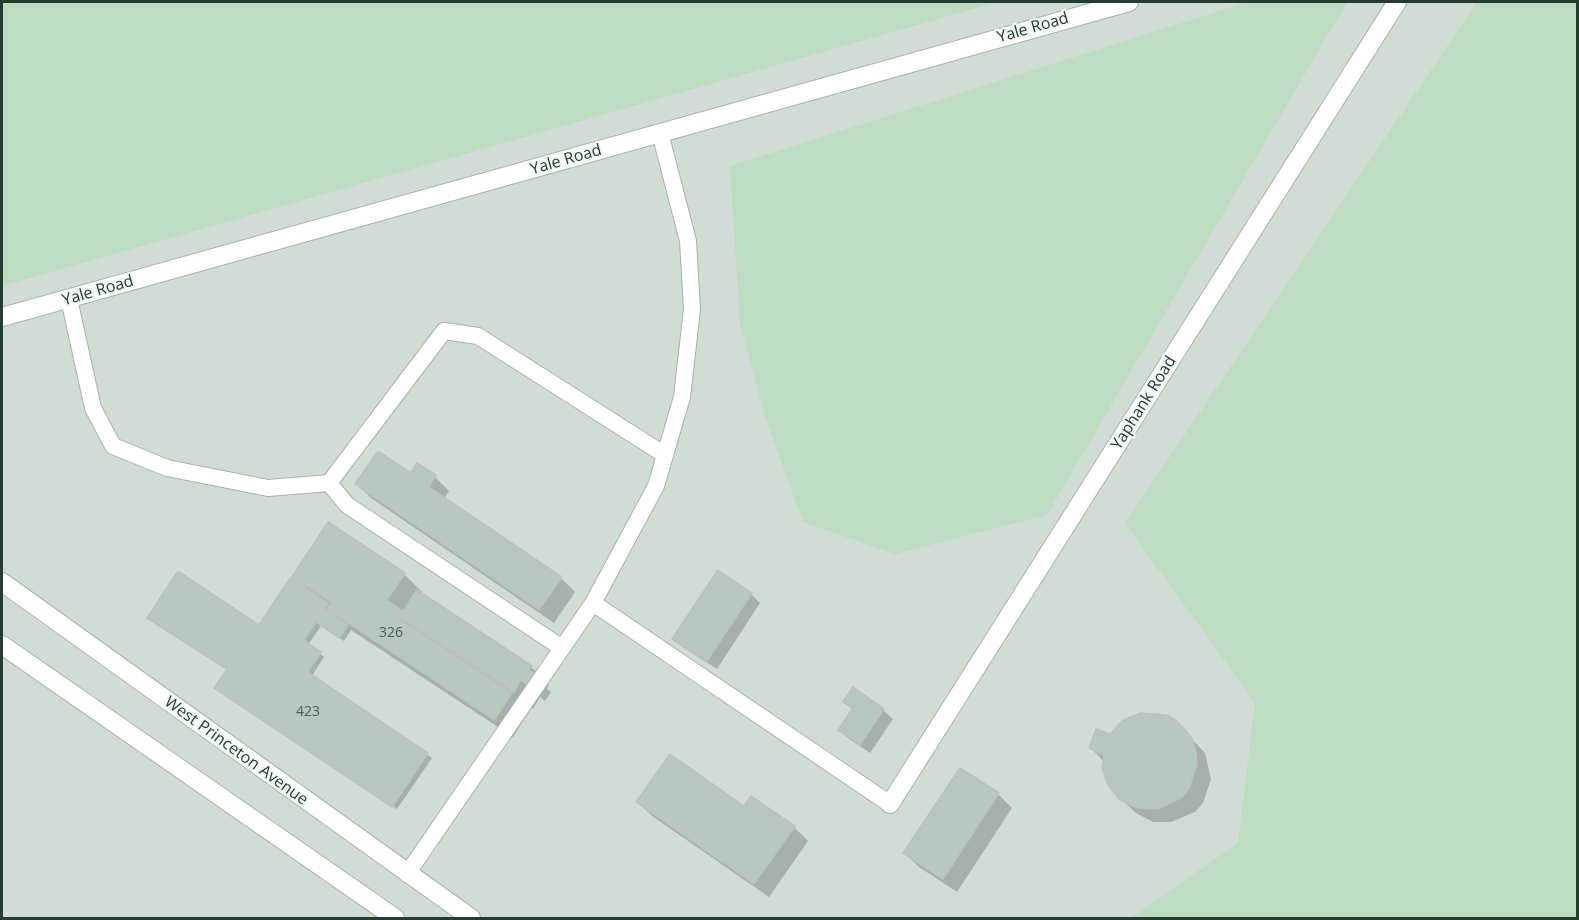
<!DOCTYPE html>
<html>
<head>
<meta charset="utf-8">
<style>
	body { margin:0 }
	#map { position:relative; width:1579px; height:920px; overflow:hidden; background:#e3ece7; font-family:"Open Sans",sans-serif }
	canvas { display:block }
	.frame { position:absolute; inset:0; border:3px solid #243c32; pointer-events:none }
</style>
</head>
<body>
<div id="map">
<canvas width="1579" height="920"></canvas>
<div class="frame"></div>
</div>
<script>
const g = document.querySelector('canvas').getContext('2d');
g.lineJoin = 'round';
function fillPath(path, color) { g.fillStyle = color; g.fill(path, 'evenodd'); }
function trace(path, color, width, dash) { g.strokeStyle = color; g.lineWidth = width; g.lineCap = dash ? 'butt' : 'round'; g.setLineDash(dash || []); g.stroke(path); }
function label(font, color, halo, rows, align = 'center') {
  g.font = font + ' "Open Sans",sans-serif'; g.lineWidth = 4.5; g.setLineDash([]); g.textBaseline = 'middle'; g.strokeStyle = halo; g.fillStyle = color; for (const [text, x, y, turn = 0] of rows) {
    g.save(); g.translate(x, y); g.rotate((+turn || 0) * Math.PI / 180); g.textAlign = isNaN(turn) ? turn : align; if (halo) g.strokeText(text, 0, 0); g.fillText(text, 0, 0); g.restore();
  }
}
fillPath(new Path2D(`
	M2,2H1577V918H2Z`), '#d1dcd5');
fillPath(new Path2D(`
	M2,2H998L2,286Z
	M1248,2H1347L1047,515L895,554L803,522L765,416L740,324L730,166Z
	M1477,2H1577V918H1131L1238,843L1255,703L1125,523Z`), '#bddcc1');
fillPath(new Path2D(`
	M418,465L435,477L449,491L444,499L561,578L575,592L554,623L371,498L357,484L411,475Z
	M404,574L422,592L420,594L531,667L549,685L547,689L551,692L545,701L540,697L533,709L518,699L529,712L513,737L351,630L344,641L321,626L308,645L324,657L312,676L432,758L397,809L219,689L228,670L149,618L259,628L307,589L294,576ZM329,609L337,617L336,618L329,614Z
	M751,594L760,603L717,669L684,648L674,639Z
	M853,689L883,710L893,719L870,753L849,739L840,730L853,710L845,702Z
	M1175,721L1205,753L1211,779L1203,803L1195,812L1171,822H1153L1136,813L1121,799L1104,762L1091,748L1110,736Z
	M998,794L1012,808L957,892L919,867L905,853Z
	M638,802L744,808L794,827L808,841L769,897L652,816Z`), '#0003');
const building = new Path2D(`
	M378,451L411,473L417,463L436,475L429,487L562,577L539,610L355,484Z
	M328,522L405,573L387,600L403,611L417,590L532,666L529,670L534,673L526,684L521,680L514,692L401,618L399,619L512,693L494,720L327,609L331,602L292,577Z
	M718,570L752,593L707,661L672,639Z
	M178,571L259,625L290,578L328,603L324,609L348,625L339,638L316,622L304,640L321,652L308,672L428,753L392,807L214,688L227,669L147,618Z
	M853,687L884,709L860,745L838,730L853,708L843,702Z
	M1141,713L1166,715L1176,720L1192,738L1196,751L1197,764L1189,789L1181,798L1157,809L1138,808L1120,800L1108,785L1102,767L1104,755L1089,748L1096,729L1110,734L1123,720Z
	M670,754L744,806L751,796L795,826L754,884L636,802Z
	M960,768L999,793L943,879L903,853Z`);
fillPath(building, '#b8c7bf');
trace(building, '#b6c5bd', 1.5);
const service = new Path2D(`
	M69,299L93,408L113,446L167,468L268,488L329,483
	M593,603L656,486L682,397L692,309L688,241L660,133
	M562,648L347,505L329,483L444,331L478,336L665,455
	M407,874L593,603L890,804`);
const minor = new Path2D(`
	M2,317L1129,2
	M890,804L1397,2`);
const tertiary = new Path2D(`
	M2,582L471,918
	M2,645L395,918`);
trace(service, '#a6b4ad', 18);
trace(minor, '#a6b4ad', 20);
trace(tertiary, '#a6b4ad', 20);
trace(service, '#fff', 16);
trace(minor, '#fff', 18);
trace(tertiary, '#fff', 18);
label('14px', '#495f55', null, [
	["326",391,633],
	["423",308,712]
]);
label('16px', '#243c32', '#f3f9f5', [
	["Yale Road",1033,28,-16],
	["Yale Road",566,160,-16],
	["Yale Road",98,291,-16],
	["Yaphank Road",1144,403,-58],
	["West Princeton Avenue",236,751,36]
]);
</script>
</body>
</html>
